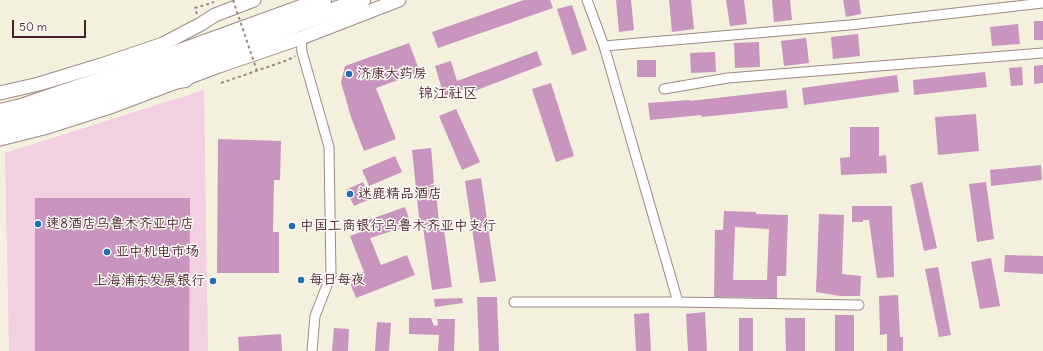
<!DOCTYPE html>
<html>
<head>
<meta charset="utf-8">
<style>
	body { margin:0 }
	#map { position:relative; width:1043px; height:351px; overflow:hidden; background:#f4f0de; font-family:Delius,sans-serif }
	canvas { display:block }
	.scale { position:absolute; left:12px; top:20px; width:74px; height:18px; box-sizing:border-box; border:2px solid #4a1f2b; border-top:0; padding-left:5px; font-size:12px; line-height:14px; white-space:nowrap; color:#4a1f2b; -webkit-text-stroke:3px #fdfcf7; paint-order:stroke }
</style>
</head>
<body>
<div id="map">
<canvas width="1043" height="351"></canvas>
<div class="scale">50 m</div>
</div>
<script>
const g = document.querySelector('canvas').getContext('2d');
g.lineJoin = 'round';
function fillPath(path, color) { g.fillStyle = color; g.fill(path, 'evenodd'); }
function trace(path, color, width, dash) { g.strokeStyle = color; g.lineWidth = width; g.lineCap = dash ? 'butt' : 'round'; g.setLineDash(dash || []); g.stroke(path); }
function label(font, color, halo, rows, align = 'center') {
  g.font = font + ' Delius,"LXGW WenKai TC",sans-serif'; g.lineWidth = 3; g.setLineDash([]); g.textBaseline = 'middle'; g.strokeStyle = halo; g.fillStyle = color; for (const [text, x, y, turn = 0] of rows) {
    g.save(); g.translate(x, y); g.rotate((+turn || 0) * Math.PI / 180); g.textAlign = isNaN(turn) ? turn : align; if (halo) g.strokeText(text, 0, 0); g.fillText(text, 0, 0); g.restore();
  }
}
fillPath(new Path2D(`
	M204,90L208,351H9L5,153Z`), '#f2cfe1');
fillPath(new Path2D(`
	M524,0H550L553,8L438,48L432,32Z
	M616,0H631L634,30L619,32Z
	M669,0H691L694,29L672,32Z
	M726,0H744L747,24L730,26Z
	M772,0H790L792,20L774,22Z
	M843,0H859L861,14L846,17Z
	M572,5L587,50L572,55L557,9Z
	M1034,21H1043V40H1034Z
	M1018,24L1020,44L992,46L990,27Z
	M858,34L860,56L833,59L831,37Z
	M806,38L809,63L784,66L781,41Z
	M759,42L760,67L735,68L734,43Z
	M409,43L420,72L376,88L396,139L364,151L351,117L341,82L345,66Z
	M537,51L542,65L472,92L470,87L444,96L435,66L451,61L457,81Z
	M715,52L716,72L691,73L690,53Z
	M637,60H656V77H637Z
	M1043,65V83L1034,84V66Z
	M1022,67L1023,85L1011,86L1009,68Z
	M985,72L987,87L914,95L913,80Z
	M897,75L899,92L804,105L802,88Z
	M551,83L574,156L556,162L532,89Z
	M786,90L788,108L702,117L701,115L650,120L648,103L690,100V101Z
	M456,109L480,162L462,170L439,116Z
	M976,114L979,151L938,155L935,117Z
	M850,127H879V156L886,155L887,173L841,175L840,158L850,157Z
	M218,139L281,141L280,180H274L273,232H279V273H217Z
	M431,148L434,183L428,186L435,185L440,231L444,230L452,287L432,290L423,227H420L412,150Z
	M395,156L402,172L369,186L362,170Z
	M1041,165L1042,180L991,186L990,170Z
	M481,178L496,281L480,283L465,181Z
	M363,182L370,199L354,206L346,190Z
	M922,182L937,248L924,251L910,185Z
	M986,182L994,239L977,242L969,184Z
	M35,198H190L189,351H35Z
	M852,206H892L894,277L877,278L869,220H863V222H852Z
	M405,207L411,225L370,238L381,265L407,255L415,275L356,298L348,278L364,272L350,236L371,228L368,220Z
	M724,211L756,212V214L788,215L786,276H777V298L714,297L715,230H723ZM735,227L769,229L767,280H733Z
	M819,214L844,215L842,274L861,276L860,296H840L816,292Z
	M1005,255L1043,256V274L1004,272Z
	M991,258L1000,306L980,309L971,262Z
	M938,267L951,335L939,337L925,269Z
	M898,295L900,337H903V351H887V334L880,335L879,296Z
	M477,297H497L499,351H479Z
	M462,298L463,303L435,307L434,299Z
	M705,312L707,351H688L686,314Z
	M649,313L651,351H636L634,314Z
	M835,315H854V351H835Z
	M409,318H431L434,326L438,325L437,319H455L454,351H438L439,335L409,334Z
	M739,318H753V351H739Z
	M785,318H805V351H786Z
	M377,322L391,323L389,351H375Z
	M334,328L349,329L348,351H332Z
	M281,334L282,351H239L238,337Z`), '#c994bd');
const street = new Path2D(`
	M587,0L604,46L678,302
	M301,38L302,52L329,147L331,275L315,316L312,351
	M604,46L850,25L1043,3
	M664,89L728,78L1043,53
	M514,302H678L859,305`);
const secondary = new Path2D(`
	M156,49L163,44L201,24L215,15L254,0
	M0,93L39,84L101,65L163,44
	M0,139L44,128L113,106L219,66L301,38L399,0`);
const highway = new Path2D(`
	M159,83L185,79
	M0,112L21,107L130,70L323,0
	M0,125L58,110L116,90L183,66L362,0`);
trace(street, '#9f8884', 11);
trace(secondary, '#9f8884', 15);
trace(highway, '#9f8884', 18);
trace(new Path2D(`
	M197,14L195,8L214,2
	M221,83L288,60L295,56`), '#9f8884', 2, [3, 3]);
trace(street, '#fff', 9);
trace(secondary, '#fff', 13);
trace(highway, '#fff', 16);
trace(new Path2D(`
	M233,0L257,71`), '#9f8884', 2, [3, 3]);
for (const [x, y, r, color] of [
	[349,74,4,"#1f6fb2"],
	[350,194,4,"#1f6fb2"],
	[38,224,4,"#1f6fb2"],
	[292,226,4,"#1f6fb2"],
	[107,252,4,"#1f6fb2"],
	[301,280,4,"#1f6fb2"],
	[213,281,4,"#1f6fb2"]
]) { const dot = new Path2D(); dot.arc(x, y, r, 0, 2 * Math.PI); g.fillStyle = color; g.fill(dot); trace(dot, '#fdfcf7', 1.5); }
label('14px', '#4a1f2b', '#fdfcf7', [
	["济康大药房",357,74],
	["迷鹿精品酒店",358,194],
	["速8酒店乌鲁木齐亚中店",46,224],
	["中国工商银行乌鲁木齐亚中支行",300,226],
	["亚中机电市场",115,252],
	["每日每夜",309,280],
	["上海浦东发展银行",205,281,"right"]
], 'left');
label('15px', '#4a1f2b', '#fdfcf7', [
	["锦江社区",448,94]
]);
</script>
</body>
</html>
